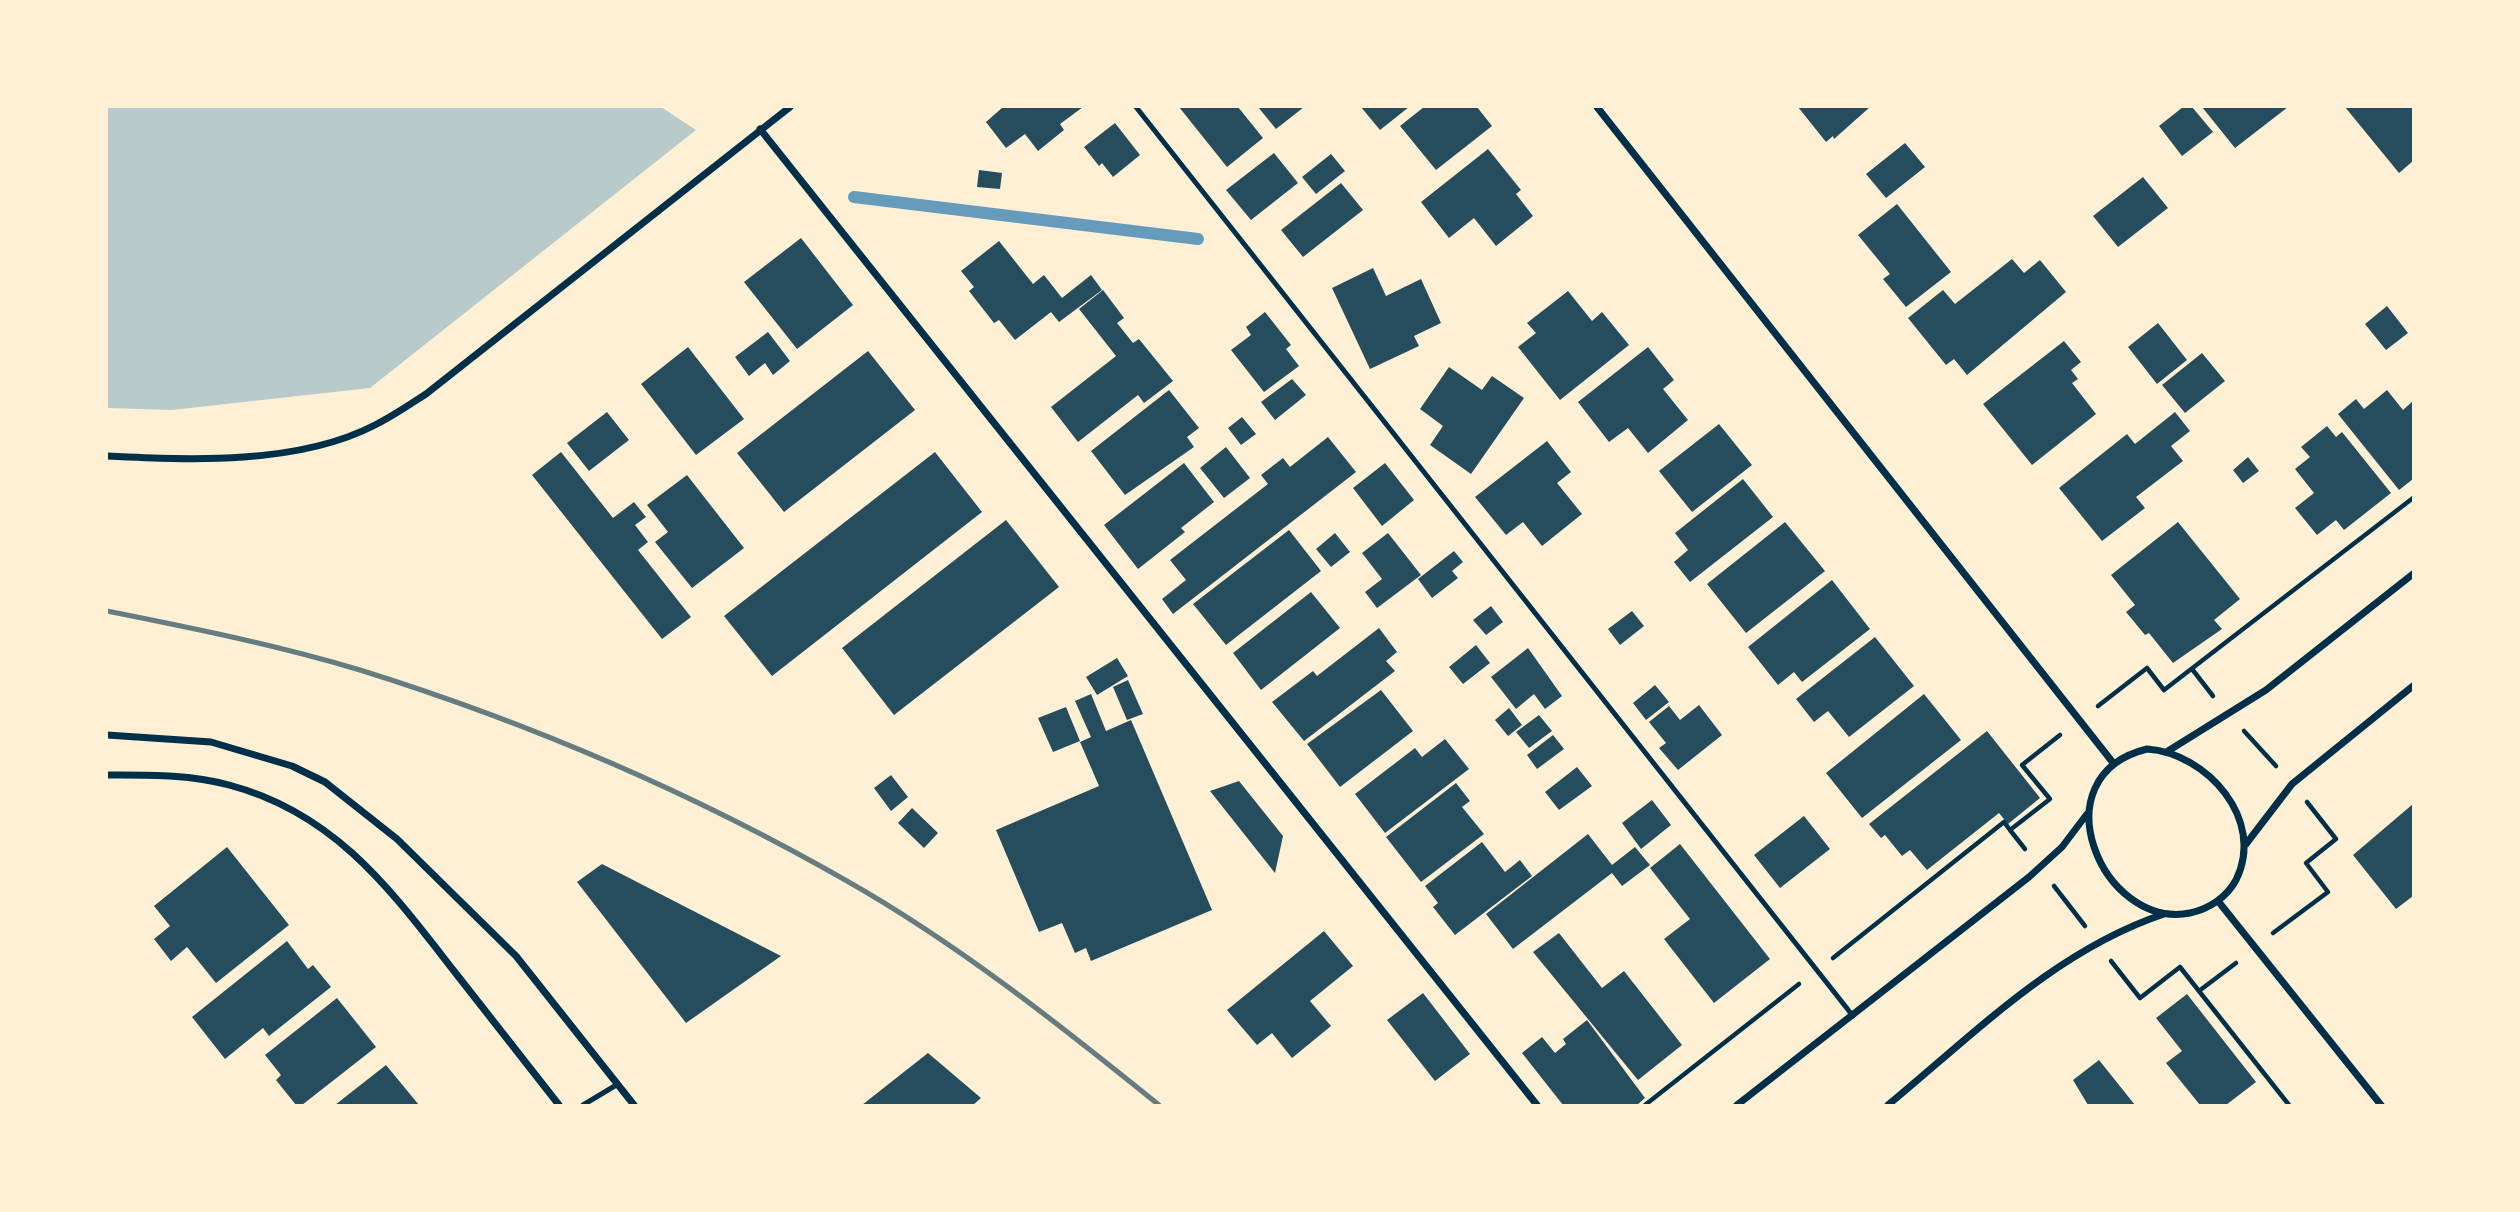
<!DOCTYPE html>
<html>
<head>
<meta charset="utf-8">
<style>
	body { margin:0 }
	#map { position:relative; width:2520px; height:1212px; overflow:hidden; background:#fdf0d5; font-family:Commissioner,sans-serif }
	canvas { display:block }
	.frame { position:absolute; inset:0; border:108px solid #fdf0d5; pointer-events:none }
</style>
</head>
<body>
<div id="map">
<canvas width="2520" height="1212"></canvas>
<div class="frame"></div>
</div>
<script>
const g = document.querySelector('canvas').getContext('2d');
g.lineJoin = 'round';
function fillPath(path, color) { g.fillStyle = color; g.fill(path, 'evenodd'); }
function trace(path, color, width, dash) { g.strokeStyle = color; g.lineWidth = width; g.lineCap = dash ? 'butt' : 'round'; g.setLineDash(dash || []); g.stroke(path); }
fillPath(new Path2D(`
	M107,107H661L696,130L370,388L172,410L107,408Z`), '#b9caca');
trace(new Path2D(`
	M854,197L1198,239`), '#669bbc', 12);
fillPath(new Path2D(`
	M1003,107H1083L1060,124L1064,130L1038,151L1025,134L1006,148L986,122Z
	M1179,107H1238L1263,138L1227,167Z
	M1258,107H1304L1276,129Z
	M1361,107H1409L1380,130Z
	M1424,107H1477L1492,126L1436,170L1400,126Z
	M1798,107H1870L1834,139L1833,136L1826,142Z
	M2183,107H2192L2213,132L2182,156L2159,126Z
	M2202,107H2288L2235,148Z
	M2345,107H2413V161L2399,173Z
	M1115,123L1140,155L1113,177L1102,163L1099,166L1084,147Z
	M1905,143L1925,167L1886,198L1866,174Z
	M1488,149L1521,190L1516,194L1533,216L1496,246L1474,218L1449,238L1421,202Z
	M1274,153L1298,183L1251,220L1226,190Z
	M1331,154L1345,171L1316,194L1302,177Z
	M979,170L1002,173L1000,189L977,187Z
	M2143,177L2168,208L2118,247L2093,216Z
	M1341,183L1363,210L1303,257L1281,230Z
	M1897,204L1951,272L1906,307L1883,279L1890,274L1858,235Z
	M801,238L853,305L797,349L744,282Z
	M999,241L1033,284L1044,275L1062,298L1091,275L1102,290L1059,322L1051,312L1015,340L999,320L994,323L969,291L974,287L961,271Z
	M2012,259L2024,273L2040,260L2066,292L1967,375L1954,359L1946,365L1908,318L1943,290L1955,304Z
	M1373,268L1386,296L1421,279L1441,323L1414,336L1419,346L1370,369L1332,288Z
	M1103,290L1124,318L1117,323L1133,343L1139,339L1173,381L1144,403L1138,395L1078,442L1051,407L1116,356L1079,309Z
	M1568,291L1592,321L1602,312L1629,345L1560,400L1518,347L1536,333L1527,323Z
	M2387,306L2408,333L2386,350L2365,324Z
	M1265,312L1291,345L1286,349L1299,366L1264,392L1231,350L1251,335L1246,327Z
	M2158,323L2187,360L2157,384L2128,347Z
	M768,332L790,361L773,375L765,363L749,376L735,357Z
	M2064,341L2081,362L2071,370L2078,379L2072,383L2096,414L2032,465L1983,404Z
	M688,347L744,419L696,455L641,384Z
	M1648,347L1674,380L1663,389L1688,420L1648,453L1628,428L1609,442L1578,402Z
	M868,351L915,410L784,512L737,453Z
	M2202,353L2225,381L2185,413L2162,385Z
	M1449,367L1482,390L1492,376L1524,398L1471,474L1430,445L1443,426L1420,409Z
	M1292,379L1306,395L1275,420L1261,402Z
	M1169,390L1199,428L1187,437L1194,447L1125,495L1091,451Z
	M2387,390L2403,410L2413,401V479L2399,490L2338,414L2356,399L2364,409Z
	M607,412L629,440L589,471L567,443Z
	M2175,412L2190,431L2171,446L2183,461L2136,497L2145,508L2102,541L2059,488L2127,434L2135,444Z
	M1242,417L1256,434L1241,445L1228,428Z
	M1719,424L1752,465L1692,512L1659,471Z
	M2327,426L2336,437L2342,432L2391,493L2344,530L2336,520L2317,535L2295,508L2314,493L2295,469L2310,457L2301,447Z
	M1328,437L1356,472L1173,614L1162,599L1186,580L1170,560L1268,484L1261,475L1283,458L1290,467Z
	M1547,441L1571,472L1557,483L1582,514L1542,546L1523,522L1506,535L1475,497Z
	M1226,447L1250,478L1224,498L1200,468Z
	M561,452L613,518L634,502L646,517L635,525L648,542L638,550L691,617L662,639L532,475Z
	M935,452L982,512L772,676L724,616Z
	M2248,457L2259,471L2243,483L2233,470Z
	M1184,463L1214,502L1181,528L1185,532L1138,569L1104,525Z
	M1385,463L1414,500L1382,526L1353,488Z
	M687,475L744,548L692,588L655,542L668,532L647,505Z
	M1743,479L1773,517L1690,582L1674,562L1688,550L1675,533Z
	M1006,520L1059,587L894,715L842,648Z
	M1785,522L1825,571L1746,633L1707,584Z
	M2178,522L2240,599L2214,620L2222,629L2173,663L2149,633L2145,635L2126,612L2135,605L2111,575Z
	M1289,530L1321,571L1226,645L1193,604Z
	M1335,533L1350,552L1331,567L1316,549Z
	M1388,533L1421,575L1377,608L1365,592L1382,579L1362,553Z
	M1454,551L1463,562L1452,571L1458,578L1432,598L1418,579Z
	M1832,580L1870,629L1802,682L1794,672L1778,685L1748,647Z
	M1311,592L1340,628L1261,690L1233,653Z
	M1491,606L1503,622L1486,635L1473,620Z
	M1632,611L1644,626L1620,645L1608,629Z
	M1379,628L1397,652L1386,661L1395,671L1304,741L1272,702L1313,671L1317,676Z
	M1875,637L1914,686L1849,737L1828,711L1814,722L1796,699Z
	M1476,645L1490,663L1463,684L1449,667Z
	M1528,648L1562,696L1545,709L1534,694L1516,709L1491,677Z
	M1117,658L1128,676L1097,695L1086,677Z
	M1128,680L1143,714L1127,720L1113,687Z
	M1655,685L1669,702L1646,720L1633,703Z
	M1381,690L1413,731L1340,787L1307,744Z
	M1091,694L1106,731L1131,720L1212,910L1091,961L1086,948L1075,953L1062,923L1039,932L996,830L1099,786L1080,742L1091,737L1075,701Z
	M1924,694L1961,740L1862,818L1826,773Z
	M1699,705L1722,735L1678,770L1659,748L1666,743L1649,722L1669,706L1680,720Z
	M1066,707L1080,741L1053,752L1038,718Z
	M1509,708L1522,725L1508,736L1495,720Z
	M1539,715L1552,731L1529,748L1516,732Z
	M1987,731L2040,798L2008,824L1999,813L1927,870L1910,850L1902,856L1885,835L1881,838L1869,824Z
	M1553,735L1564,749L1537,769L1527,755Z
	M1445,739L1469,769L1385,833L1355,794L1415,748L1422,757Z
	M1577,767L1592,786L1559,810L1545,792Z
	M891,775L908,797L891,811L874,788Z
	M1239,781L1283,836L1275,873L1210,791Z
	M1456,783L1470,801L1462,807L1484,834L1421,882L1386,837Z
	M1652,800L1671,825L1641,849L1622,823Z
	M2413,804V896L2396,909L2353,855Z
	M912,808L938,833L924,848L898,823Z
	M1804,816L1830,849L1780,888L1754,855Z
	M1588,834L1612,865L1635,847L1650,865L1622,886L1612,873L1513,949L1486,914Z
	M1482,842L1505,872L1520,860L1532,876L1455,935L1433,907L1438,903L1425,886Z
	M1680,844L1770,959L1714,1003L1664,939L1690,919L1650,868Z
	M227,847L289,925L216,983L187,947L171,961L154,939L170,926L154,906Z
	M602,864L781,956L686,1023L577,882Z
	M1324,931L1353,966L1310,1001L1331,1026L1292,1058L1272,1033L1257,1045L1227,1010Z
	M1559,933L1602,988L1624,971L1682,1045L1638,1080L1533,952Z
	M287,941L308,969L313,965L331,987L269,1036L263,1028L225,1059L192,1017Z
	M1423,993L1470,1054L1435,1081L1387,1020Z
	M2187,994L2256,1082L2226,1105H2200L2166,1063L2182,1051L2156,1018Z
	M337,998L376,1047L302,1105H296L276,1080L281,1075L265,1055Z
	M1587,1020L1645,1098L1637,1105H1563L1522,1053L1542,1037L1555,1053L1566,1044L1563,1039Z
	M928,1053L981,1098L973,1105H862Z
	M2099,1060L2135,1105H2088L2073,1080Z
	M386,1065L419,1105H335Z`), '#264d5e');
trace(new Path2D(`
	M2192,669L2213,696
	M2098,706L2147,668L2164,690L2413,498
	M2244,731L2276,766
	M2025,849L2010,830L2050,799L2022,765L2060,735
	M2054,886L2085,926
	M2273,933L2328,892L2306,863L2336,839L2307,802
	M1833,958L2004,822L2010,830
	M2111,961L2140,998L2180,967L2289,1105
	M2199,991L2236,963
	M1645,1105L1799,984`), '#003049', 4.5);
trace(new Path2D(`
	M1136,107L1853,1016
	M583,1105L618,1084`), '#003049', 5);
trace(new Path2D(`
	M1597,107L2114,764
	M760,129L1537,1105
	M107,456C191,460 298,465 375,425C393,416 409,405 426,394L790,107
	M107,735L211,742L292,766L325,782L397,839L516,956L634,1105
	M2147,749C2207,753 2266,820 2236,880C2227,897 2209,909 2190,913C2102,930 2037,776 2147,749Z
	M2168,751L2266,690L2413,574
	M107,775C148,775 189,774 229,785C335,813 390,889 454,971C489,1015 524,1060 559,1105
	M2246,844L2292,784L2413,686
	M2218,901L2381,1105
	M1737,1105L2029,877L2062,847L2087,814
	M1888,1105C1974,1034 2056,950 2164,914`), '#003049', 7);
trace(new Path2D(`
	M107,611C192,628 277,645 360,670C530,723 693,793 847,881C958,944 1060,1025 1159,1105`), '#657d81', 5);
</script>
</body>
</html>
